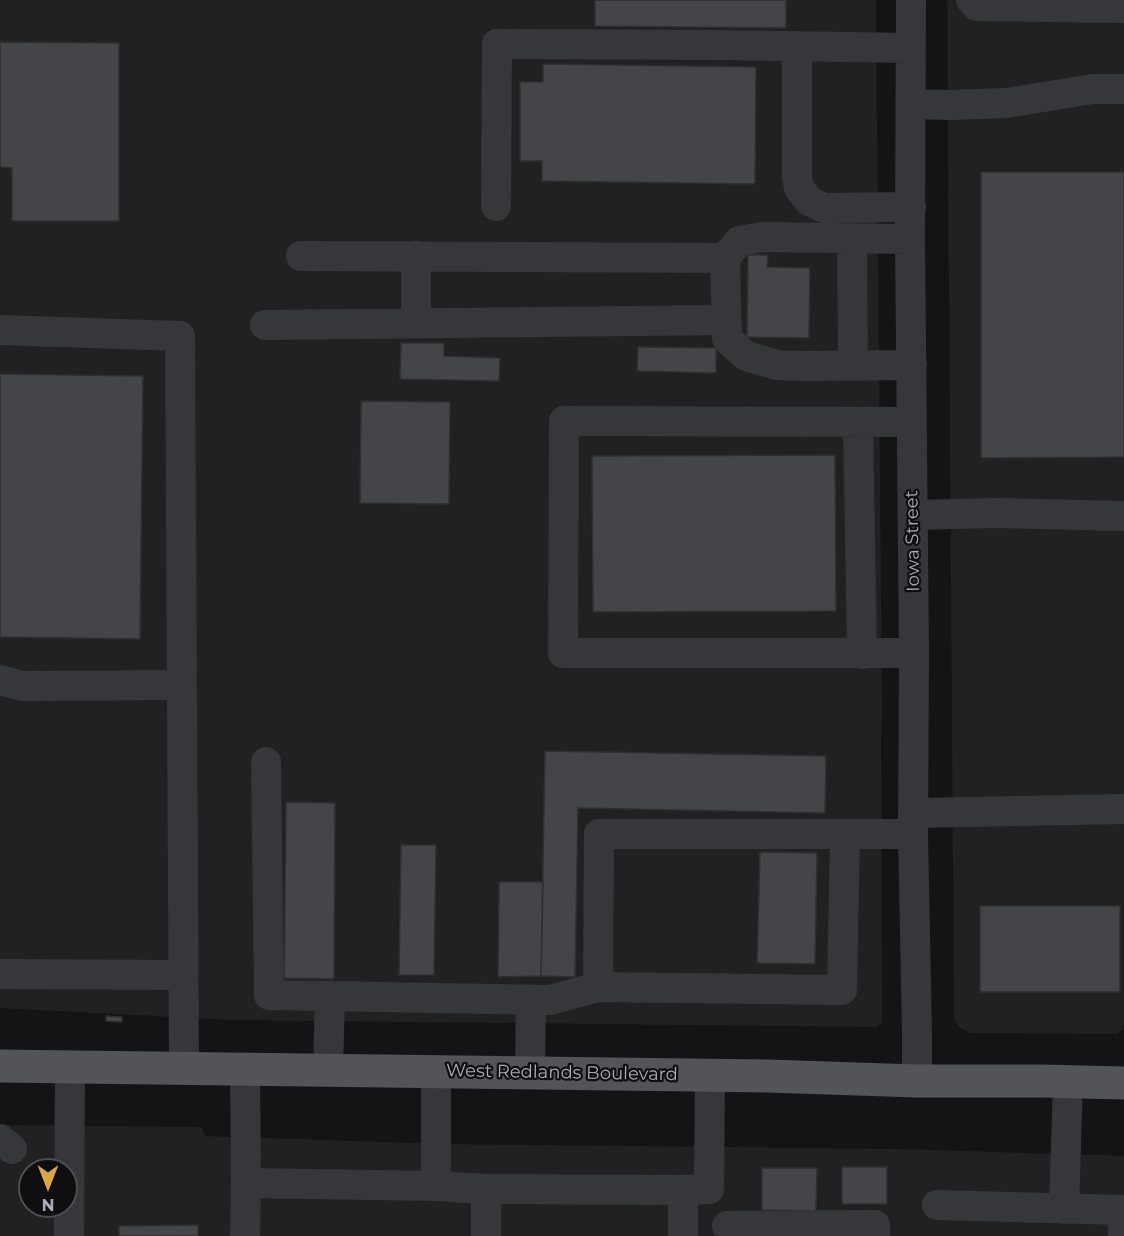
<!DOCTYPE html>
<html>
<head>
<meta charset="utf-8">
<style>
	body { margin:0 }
	#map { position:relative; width:1124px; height:1236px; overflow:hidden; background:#141416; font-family:Montserrat,sans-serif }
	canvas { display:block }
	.north { position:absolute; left:18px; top:1158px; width:60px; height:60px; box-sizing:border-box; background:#0f0f11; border:2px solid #4c4e52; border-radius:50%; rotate:180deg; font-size:16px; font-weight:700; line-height:24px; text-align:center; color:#a8acb4 }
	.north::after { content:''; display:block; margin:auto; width:21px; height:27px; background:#dca646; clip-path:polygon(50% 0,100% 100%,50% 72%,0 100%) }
</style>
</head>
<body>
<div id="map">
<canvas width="1124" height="1236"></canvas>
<div class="north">N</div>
</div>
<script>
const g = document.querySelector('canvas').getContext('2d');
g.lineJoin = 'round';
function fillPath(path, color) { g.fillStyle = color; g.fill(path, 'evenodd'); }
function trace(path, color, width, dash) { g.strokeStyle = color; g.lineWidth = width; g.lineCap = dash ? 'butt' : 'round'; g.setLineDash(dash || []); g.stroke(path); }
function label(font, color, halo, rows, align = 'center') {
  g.font = font + ' Montserrat,sans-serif'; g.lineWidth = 4.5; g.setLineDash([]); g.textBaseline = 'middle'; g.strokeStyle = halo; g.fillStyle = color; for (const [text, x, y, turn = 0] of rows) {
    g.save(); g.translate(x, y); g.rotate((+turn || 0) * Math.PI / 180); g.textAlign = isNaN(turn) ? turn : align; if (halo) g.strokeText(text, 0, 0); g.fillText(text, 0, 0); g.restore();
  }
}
fillPath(new Path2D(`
	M0,0H876L882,715L881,741L882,1020L881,1024L876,1027L231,1020L0,1008Z
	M947,0H1124V1027L1118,1034L970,1033L959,1027L954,1018Z
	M0,1125L202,1127L204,1136L443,1144L899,1149L1124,1156V1236H0ZM30,1170H66V1206H30Z`), '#212123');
const building = new Path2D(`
	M595,0H786V28L595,26Z
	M0,42L119,43V221H12V168L0,167Z
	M543,64L756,67L755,184L542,181V161H520V82H543Z
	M981,172H1124V457L981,458Z
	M748,255H768L767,267L810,268L809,338L747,337Z
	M401,343H444V356L500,358L499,381L400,379Z
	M638,347L716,348V373L637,371Z
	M0,374L143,376L140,639L0,637Z
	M361,401L450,402L449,504L360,503Z
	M835,455L836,611L593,612L592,456Z
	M545,751L826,756L825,813L578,808L575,977L541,976Z
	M286,802L335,803L334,979L284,978Z
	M401,845H436L434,975H399Z
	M760,852L817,853L815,964L757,963Z
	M499,882H543L541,976L498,977Z
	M980,906H1120V992H980Z
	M106,1016L122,1017V1022L106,1021Z
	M842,1167H887V1204H842Z
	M762,1168H817L816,1211L762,1210Z
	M198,1225V1236H119V1226Z`);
fillPath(building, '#444548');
trace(building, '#2f2f32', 1.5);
trace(new Path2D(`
	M911,0L910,239L914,653L913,834L917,1034V1081
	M971,0L977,6L1124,8
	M797,46V176L799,188L809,201L824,208L911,207
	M911,104L951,105L1006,103L1093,89H1124
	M496,206L497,44L719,45L910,48
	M852,239L853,366
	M910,239L762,237L739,241L725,258L727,339L746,356L777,365L803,366L912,365
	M301,256L725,258
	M416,256V323
	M265,325L726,320
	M0,330L180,336L184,1068
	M912,422L564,421L563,653H914
	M858,423L862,654
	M913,515L996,513L1124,516
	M0,680L22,686L182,685
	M266,762L269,995L550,1000L598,987L599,834H913
	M913,813L1124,809
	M0,974L183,975
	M598,987L842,990L845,834
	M245,1069L246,1183L436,1186
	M328,1070L330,996
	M436,1071V1186L486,1189L683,1190V1236
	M530,1073L531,1000
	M0,1139L12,1149
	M683,1190L709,1189L710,1075
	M937,1205L1123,1210V1236
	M1064,1209L1068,1081
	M727,1226L875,1225V1236
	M69,1236L70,1067
	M245,1236L246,1183
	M486,1236V1189`), '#36373a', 30);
trace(new Path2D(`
	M0,1066L768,1076L917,1081H1042L1124,1083`), '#525459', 33);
label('18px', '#a8acb4', '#0f0f11', [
	["Iowa Street",913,541,-91],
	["West Redlands Boulevard",562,1073,1]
]);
</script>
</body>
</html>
